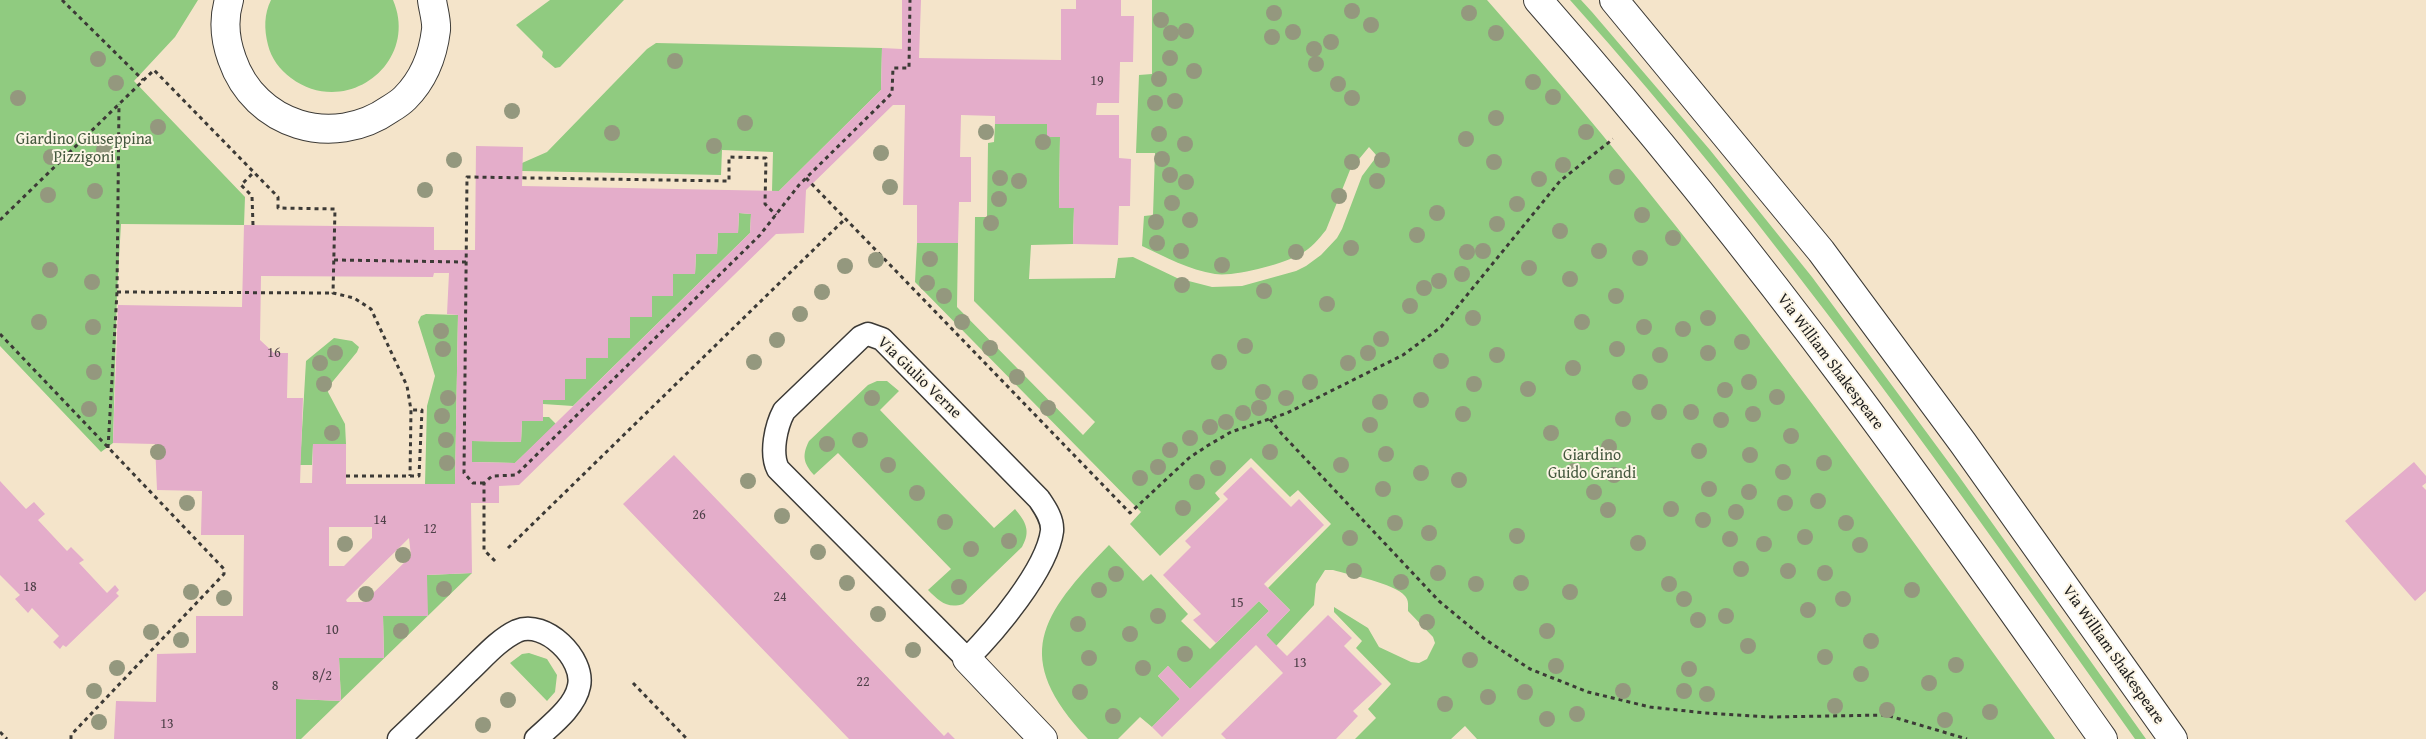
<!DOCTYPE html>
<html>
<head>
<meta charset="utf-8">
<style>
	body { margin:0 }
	canvas { display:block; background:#f4e4ca }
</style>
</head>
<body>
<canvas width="2426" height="739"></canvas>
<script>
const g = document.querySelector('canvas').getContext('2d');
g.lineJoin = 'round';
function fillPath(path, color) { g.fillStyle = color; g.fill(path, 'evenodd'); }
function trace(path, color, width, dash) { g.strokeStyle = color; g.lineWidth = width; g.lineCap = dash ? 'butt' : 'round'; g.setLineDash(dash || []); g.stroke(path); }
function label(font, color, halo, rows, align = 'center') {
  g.font = font + ' "Gentium Book Plus",serif'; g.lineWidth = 4; g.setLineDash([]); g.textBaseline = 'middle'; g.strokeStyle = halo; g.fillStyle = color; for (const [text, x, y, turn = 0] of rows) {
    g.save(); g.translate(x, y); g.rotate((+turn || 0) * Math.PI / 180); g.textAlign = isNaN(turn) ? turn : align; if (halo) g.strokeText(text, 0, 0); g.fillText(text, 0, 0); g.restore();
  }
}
fillPath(new Path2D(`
	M0,0H198L175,37L134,81L245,197L244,225L121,224L117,292L113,443L101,452L0,346Z
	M271,0H393C420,63 346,119 291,78C280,70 271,58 268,45C264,29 264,14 271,0Z
	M550,0H624L560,67L555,68L542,57L543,52L516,25Z
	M1152,0H1487C1694,233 1874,486 2055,739H1477L1465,726L1451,739H1355L1376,718L1368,709L1391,684L1356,648L1362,641L1334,612V607L1368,628L1379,647L1411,662L1419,663L1427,659L1435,643L1433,637L1408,611C1408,605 1409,601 1405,596C1394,583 1350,575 1333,570H1325L1316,584L1314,605L1276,646L1266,635L1290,610L1268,588L1331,524L1298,490L1290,497L1251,458L1215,493L1220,499L1160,556L1130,524L1141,512L915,282L917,243H958L957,307L1083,435L1095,422L974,301L975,217H987L988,143L994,142L995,124H1047L1060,137L1059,207L1074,208L1073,244L1031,245L1029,279L1115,278L1118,258L1133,257L1177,278L1212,287L1242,286L1296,271L1306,266L1321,255L1337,238L1342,229L1362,176L1377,156L1369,147L1350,170L1326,230C1319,239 1311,248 1301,254C1283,264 1235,277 1215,274C1189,270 1166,257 1142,246L1144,216L1153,215L1155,153H1136L1139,75L1152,74Z
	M1570,0H1581L1592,12L1710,150L1812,277L1958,475L2146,739H2135C1955,486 1778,231 1570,0Z
	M656,43L882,48L881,90L779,191H772L773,152L722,150L721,175L522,171V163L547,152L647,49Z
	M739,213L751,214L750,233L573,406L543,404V400H565V379H586V358H608V338L630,317H652V296H673V274H695L696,254H717L718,233H738Z
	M426,314L458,315L455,484H425L427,406L435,376L418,322L421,316Z
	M334,338L352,341L359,347L357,352L329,386L328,392L345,424L346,444H313L312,465H300L306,361Z
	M877,381H887L899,391L880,410L994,528L1015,509C1026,522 1031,531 1022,547L963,604C947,609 939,601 928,590L951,569L838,453L814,475C803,463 802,455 809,441L868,385Z
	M543,417H549L556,424L515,463L472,462V441L521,442L522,421Z
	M1109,545L1143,581L1151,574L1188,614L1181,621L1210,649L1259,601L1269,611L1190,689L1168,666L1158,676L1180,699L1152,727L1140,717L1118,739H1088C1010,657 1041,615 1109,545Z
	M472,573L301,739H296V699L341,701L339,658H384L383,616L427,575Z
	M529,653L547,659L557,675L555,692L547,701L510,663L522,654Z`), '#90cb80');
fillPath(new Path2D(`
	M902,0H921L919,58L1061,60V9H1076V0H1121V16H1134L1133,62H1120L1119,103H1097L1096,115H1119V158L1131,159L1130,206H1119L1118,245L1073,244L1074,208H1059L1060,137H1047V124H995V116L961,115L960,157H971V202H959L958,243H917V205H903L905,105H893L806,190L804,233L776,234L519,485L499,486V503H471L472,573L427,575L428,616H383L384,658H339L341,701L296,699V739H114L116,701L156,702L157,654L196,653V616H243L244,535H201L202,491L157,490L155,444L113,443L118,305L242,307L244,225L434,227V250H475L476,146L523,147L522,186L779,191L881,90L882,48L902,49ZM739,213L751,214L750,233L515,463L472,462V441L521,442L522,421H543V400H565V379H586V358H608V338H630V317H652V296H673V274H695L696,254H717L718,233H738ZM434,273H449L447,314L458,315L455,484H346V444H313L312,483H300L303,398H287L288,353H274L260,340L261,276L433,277ZM329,527H372V538L344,566H329ZM409,538L411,556L364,602H347L346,600Z
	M674,455L944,736L948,732L955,739H849L623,504Z
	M2414,462L2426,476V483L2422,486L2426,490V591L2415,601L2345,521Z
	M1251,467L1291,507L1299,499L1324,525L1264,584L1290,610L1266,635L1287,656L1328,615L1352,638L1344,646L1382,684L1353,711L1358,716L1336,739H1226L1221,734L1283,673L1256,645L1162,737L1152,727L1180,699L1158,676L1168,666L1190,689L1269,611L1259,601L1216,643L1193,620L1201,614L1163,575L1191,547L1185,541L1228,499L1223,494Z
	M0,481L26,509L34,502L45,514L38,520L67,551L71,547L84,560L79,563L107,593L115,585L119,590L116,593L119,596L66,647L63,645L60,649L53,642L59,636L32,608L28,613L15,599L20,595L0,575Z`), '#e4adca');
const service = new Path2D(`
	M868,334L882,339L1039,499C1045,508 1053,519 1052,531C1047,570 994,632 967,659L778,469C770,453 776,426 784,411L861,337Z
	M399,739C422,717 445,695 468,672C483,658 498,640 517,631C545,619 585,659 579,686C575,707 551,725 536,739`);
const minor = new Path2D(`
	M229,0C223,20 225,40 232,59C255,126 333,149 390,109C395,106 401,102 405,98C423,80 433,55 436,30C437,21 433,9 432,0
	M967,659L1043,739`);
const primary = new Path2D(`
	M1538,0C1648,125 1753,256 1852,389C1938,504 2020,622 2103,739
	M1614,0L1821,251L1963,443L2173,739`);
trace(service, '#3c3a36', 25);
trace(minor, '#3c3a36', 30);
trace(primary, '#3c3a36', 30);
trace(new Path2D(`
	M62,0L143,80
	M806,178L1130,513L1189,458L1207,446L1231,432L1287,413L1403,355L1441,327L1560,181L1613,139
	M0,220L154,70L278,197V208L335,209L333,293L354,298L371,309L407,386L411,410L410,476
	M253,225L252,196L241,185L254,172
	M334,260L466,262
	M117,292L333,293
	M0,334L224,569V574L71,735V739
	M1270,419L1281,433L1439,601L1486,640L1530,669L1588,692L1650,707L1705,713L1771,717L1886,715L1967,739
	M108,448L117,292L119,104
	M346,476H419L422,410H412
	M484,483H473L464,473L467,177L729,181V157L766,158L765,204L776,215
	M508,548L845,219
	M495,561L484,550V483L492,476L516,475L760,235L799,185L892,93L893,68H909L910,0
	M633,683L687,739
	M0,732L7,739`), '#3c3a36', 3, [4, 4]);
trace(service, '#fff', 22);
trace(minor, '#fff', 28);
trace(primary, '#fff', 28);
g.fillStyle = '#94987e';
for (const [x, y] of [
	[1352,11],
	[1274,13],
	[1469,13],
	[1161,20],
	[1371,25],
	[1186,31],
	[1293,32],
	[1171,33],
	[1496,33],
	[1272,37],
	[1331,42],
	[1314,49],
	[1170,58],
	[98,59],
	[675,61],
	[1316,64],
	[1194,71],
	[1159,79],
	[1533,82],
	[116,83],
	[1338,84],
	[1553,97],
	[18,98],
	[1352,98],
	[1175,101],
	[1155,103],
	[512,111],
	[1496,118],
	[745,123],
	[158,127],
	[986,132],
	[1586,132],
	[612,133],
	[1159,134],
	[1466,139],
	[1043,142],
	[1185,144],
	[714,146],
	[104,150],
	[881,153],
	[51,157],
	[1162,159],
	[454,160],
	[1382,160],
	[1352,162],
	[1494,162],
	[1563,165],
	[1170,175],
	[1617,177],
	[1000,178],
	[1539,179],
	[1019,181],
	[1377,181],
	[1186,182],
	[890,187],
	[425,190],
	[95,191],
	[48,195],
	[1339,196],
	[999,199],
	[1172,203],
	[1517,204],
	[1437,213],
	[1642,215],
	[1190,220],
	[1156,222],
	[991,223],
	[1497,224],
	[1560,231],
	[1417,235],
	[1673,238],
	[1157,243],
	[1351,248],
	[1181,251],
	[1483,251],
	[1599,251],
	[1296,252],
	[1467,252],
	[1640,258],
	[930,259],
	[876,260],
	[1222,265],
	[845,266],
	[1529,268],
	[50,270],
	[1462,274],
	[1570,279],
	[1439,281],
	[92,282],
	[927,283],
	[1182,285],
	[1424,288],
	[1264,291],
	[822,292],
	[944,296],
	[1616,296],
	[1327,304],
	[1410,306],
	[800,314],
	[1473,318],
	[1708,318],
	[39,322],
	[962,322],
	[1582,322],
	[93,327],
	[1644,327],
	[1683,329],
	[441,331],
	[1381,339],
	[777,340],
	[1742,342],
	[1245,346],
	[990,348],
	[443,349],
	[1617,349],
	[335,353],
	[1368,353],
	[1708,353],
	[1497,355],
	[1660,355],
	[1441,361],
	[754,362],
	[1219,362],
	[320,363],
	[1348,363],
	[1573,368],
	[94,372],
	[1017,377],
	[1310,382],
	[1640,382],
	[1749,382],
	[324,384],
	[1474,384],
	[1528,389],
	[1725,390],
	[1263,392],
	[1777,397],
	[448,398],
	[872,398],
	[1286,398],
	[1421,400],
	[1380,402],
	[1048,408],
	[1259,408],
	[89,409],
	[1659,412],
	[1691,412],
	[1243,413],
	[1463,414],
	[1753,414],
	[442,416],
	[1623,419],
	[1721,420],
	[1226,422],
	[1370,425],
	[1210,427],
	[332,433],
	[1551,433],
	[1791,436],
	[1190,438],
	[446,440],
	[860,440],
	[827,444],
	[1609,447],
	[1170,450],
	[1699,451],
	[158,452],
	[1270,452],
	[1386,454],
	[1750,455],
	[447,463],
	[1824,463],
	[888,465],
	[1341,465],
	[1158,467],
	[1218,468],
	[1574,471],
	[1783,472],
	[1421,473],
	[1614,475],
	[1140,478],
	[1459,480],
	[748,481],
	[1197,482],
	[1383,489],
	[1709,489],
	[1594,492],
	[1749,492],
	[917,493],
	[1818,501],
	[187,503],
	[1785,503],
	[1183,508],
	[1671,509],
	[1608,510],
	[1736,512],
	[782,516],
	[1703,520],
	[945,522],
	[1395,523],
	[1846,523],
	[1429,533],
	[1517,536],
	[1805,537],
	[1350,538],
	[1730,539],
	[1009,541],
	[1638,543],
	[345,544],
	[1764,544],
	[1860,545],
	[971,549],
	[818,552],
	[403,555],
	[1741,569],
	[1354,571],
	[1788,571],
	[1438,573],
	[1825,573],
	[1116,574],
	[1401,582],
	[847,583],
	[1521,583],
	[1476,584],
	[1669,584],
	[959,587],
	[444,589],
	[1099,590],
	[1912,590],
	[191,592],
	[1570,592],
	[366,594],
	[224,598],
	[1684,599],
	[1843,599],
	[1808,610],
	[878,614],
	[1158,616],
	[1726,616],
	[1698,620],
	[1427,622],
	[1078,624],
	[401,631],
	[1547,631],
	[151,632],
	[1130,634],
	[181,640],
	[1871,641],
	[1748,646],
	[913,650],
	[1185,654],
	[1825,657],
	[1089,658],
	[1470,660],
	[1956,665],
	[1556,666],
	[117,668],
	[1143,668],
	[1689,669],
	[1861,674],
	[1929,683],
	[94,691],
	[1623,691],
	[1684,691],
	[1080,692],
	[1525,692],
	[1707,694],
	[1488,697],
	[508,700],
	[1445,704],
	[1835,706],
	[1887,710],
	[1990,712],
	[1577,714],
	[1113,716],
	[1547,719],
	[1945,720],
	[99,722],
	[483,725]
]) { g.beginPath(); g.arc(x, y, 8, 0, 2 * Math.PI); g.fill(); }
label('14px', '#4e4048', null, [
	["19",1097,81],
	["16",274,353],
	["26",699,515],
	["14",380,520],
	["12",430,529],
	["18",30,587],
	["24",780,597],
	["15",1237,603],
	["10",332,630],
	["13",1300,663],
	["8/2",322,676],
	["22",863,682],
	["8",275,686],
	["13",167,724]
]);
label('16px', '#45593f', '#fcf5e5', [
	["Giardino Giuseppina",84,140],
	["Pizzigoni",84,158],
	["Giardino",1592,456],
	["Guido Grandi",1592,474]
]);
label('16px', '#1c1c1c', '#fcf5e5', [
	["Via William Shakespeare",1830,362,53],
	["Via Giulio Verne",919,378,44],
	["Via William Shakespeare",2113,655,55]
]);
</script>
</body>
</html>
